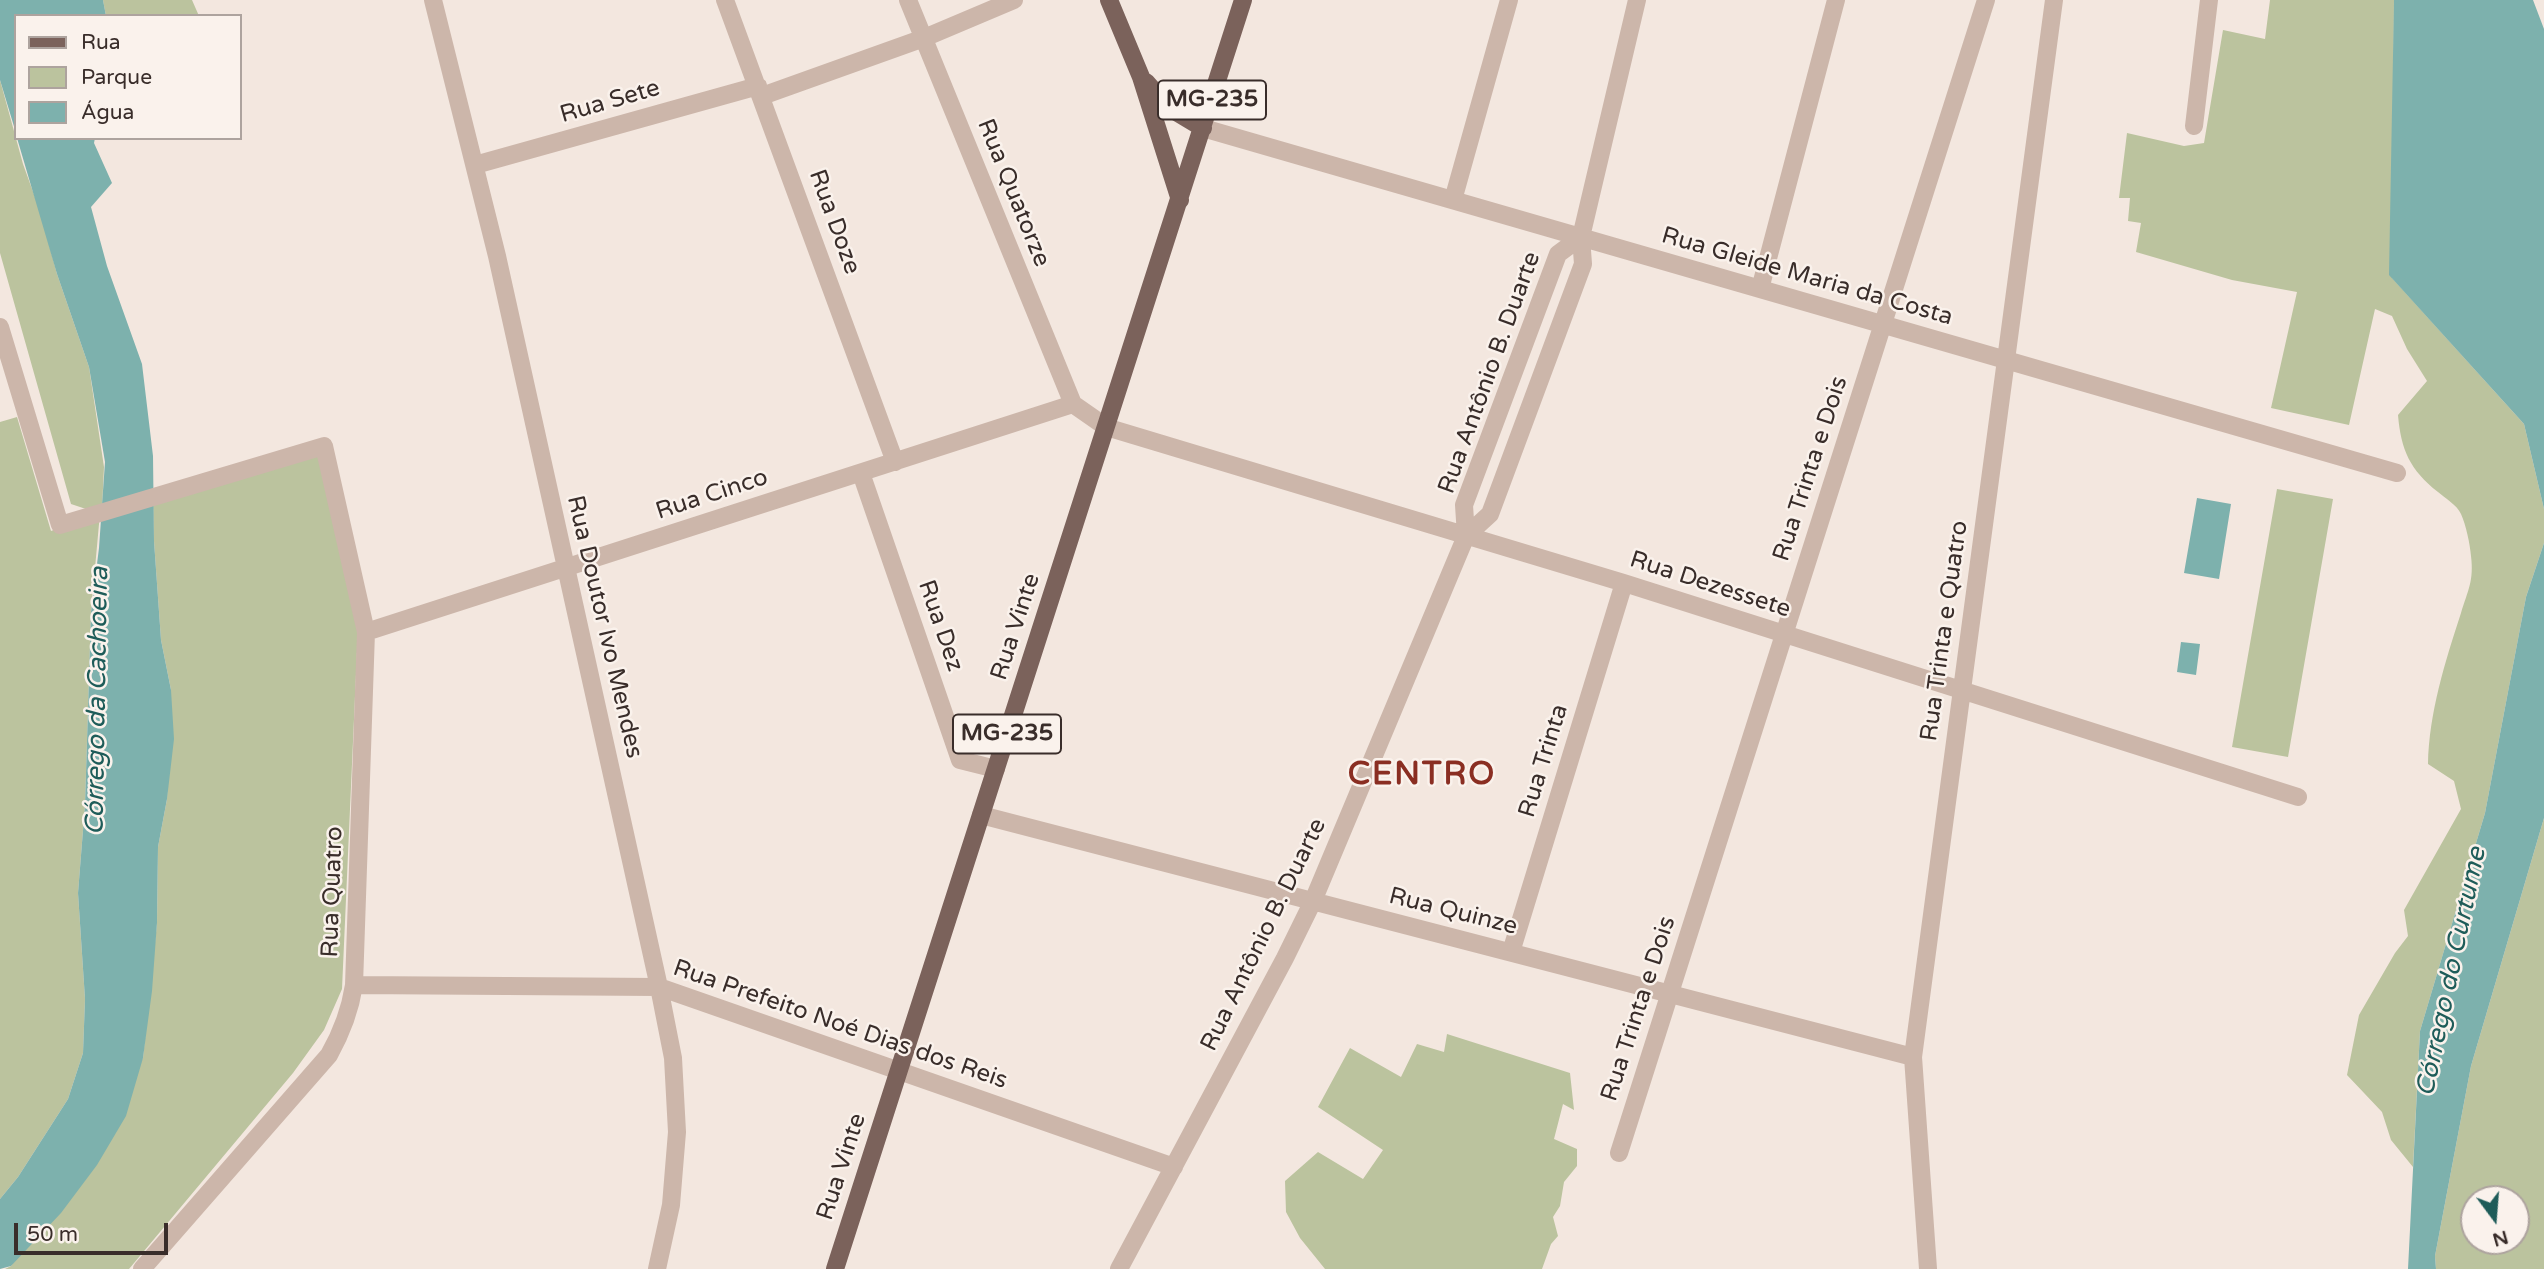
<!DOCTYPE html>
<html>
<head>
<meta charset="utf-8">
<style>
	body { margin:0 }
	#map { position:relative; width:2544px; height:1269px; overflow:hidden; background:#f3e7df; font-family:"Varela Round",sans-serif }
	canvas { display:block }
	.legend { position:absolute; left:14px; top:14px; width:228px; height:126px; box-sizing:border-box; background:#faf2ec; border:2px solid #ada39e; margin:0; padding:9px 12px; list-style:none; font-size:21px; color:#392d2a }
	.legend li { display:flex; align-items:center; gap:14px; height:35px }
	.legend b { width:35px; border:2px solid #ada39e }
	.north { position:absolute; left:2460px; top:1185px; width:70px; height:70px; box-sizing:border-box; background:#faf2ec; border:2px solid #ada39e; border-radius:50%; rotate:164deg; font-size:19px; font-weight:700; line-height:28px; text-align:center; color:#392d2a }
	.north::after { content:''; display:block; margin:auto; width:24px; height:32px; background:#1e5c59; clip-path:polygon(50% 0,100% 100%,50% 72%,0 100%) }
	.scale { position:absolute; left:14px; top:1223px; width:154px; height:32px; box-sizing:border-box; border:4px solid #392d2a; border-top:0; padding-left:9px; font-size:21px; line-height:24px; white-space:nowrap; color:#392d2a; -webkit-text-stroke:5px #faf2ec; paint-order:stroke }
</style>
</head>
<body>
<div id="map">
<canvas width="2544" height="1269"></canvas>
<ul class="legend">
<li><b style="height:9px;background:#7b625b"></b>Rua</li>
<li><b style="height:19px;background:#bbc39e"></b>Parque</li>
<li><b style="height:19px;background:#7db1ad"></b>Água</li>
</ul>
<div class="north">N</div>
<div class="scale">50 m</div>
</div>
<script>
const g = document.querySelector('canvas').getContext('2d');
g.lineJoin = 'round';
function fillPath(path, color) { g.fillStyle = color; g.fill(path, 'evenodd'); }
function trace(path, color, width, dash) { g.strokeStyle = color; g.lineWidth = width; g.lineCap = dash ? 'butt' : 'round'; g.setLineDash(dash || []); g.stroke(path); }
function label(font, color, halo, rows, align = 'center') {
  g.font = font + ' "Varela Round",sans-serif'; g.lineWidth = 5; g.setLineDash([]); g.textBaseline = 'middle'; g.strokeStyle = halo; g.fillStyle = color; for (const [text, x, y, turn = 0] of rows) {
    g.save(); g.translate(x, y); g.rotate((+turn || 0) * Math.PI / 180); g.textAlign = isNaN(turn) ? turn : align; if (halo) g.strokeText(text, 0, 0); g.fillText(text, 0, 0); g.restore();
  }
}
fillPath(new Path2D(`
	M103,0H192L199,16H106Z
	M2270,0H2394L2392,278L2524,424L2544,509V543L2526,597L2485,813L2420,1031L2413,1167L2391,1140L2382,1112L2347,1075L2359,1015L2395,953L2408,936L2404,910L2461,809L2454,781L2428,764C2429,713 2445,662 2461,613C2468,590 2474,581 2471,556C2470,544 2466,525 2461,514C2457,505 2445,498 2438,492C2410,470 2401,450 2398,415L2427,381L2407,349L2392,316L2375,309L2349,425L2271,408L2297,292L2232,280L2136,252L2141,223L2128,221L2130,198H2119L2127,133L2184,146L2204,143L2223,30L2265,39Z
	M0,80L23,164L40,211L57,274L89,367L104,467L102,509L92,511L71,504L0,253Z
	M17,417L51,531L100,513L91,612L85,805L78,893L85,999L83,1053L68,1099L18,1177L0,1199V422Z
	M318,455L358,629L342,989L324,1030L293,1073L129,1269H5L11,1266L143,1058L157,923L158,847L167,799L171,690L161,640L154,541L153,497Z
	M2277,489L2333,499L2288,757L2232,747Z
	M2544,818V1269H2436L2435,1256L2471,1066ZM2474,1199H2516V1241H2474Z
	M1447,1034L1570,1073L1574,1110L1563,1104L1554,1139L1577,1149V1166L1564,1182L1560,1206L1553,1217L1558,1236L1551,1244L1542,1269H1325L1300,1238L1286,1212L1285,1181L1318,1152L1363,1179L1383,1150L1318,1107L1350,1048L1401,1077L1417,1044L1444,1052Z`), '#bbc39e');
fillPath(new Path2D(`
	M0,0H103L106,16H16V133L0,80Z
	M2394,0H2533L2544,29V509L2524,424L2389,275Z
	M17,138H95L94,143L112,183L91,207L107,266L142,364L153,456L154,541L161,640L171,690L174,739L167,799L158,847L157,923L152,991L143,1058L126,1116L97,1165L61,1213L11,1266L0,1269V1199L18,1177L68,1099L83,1053L85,999L78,893L85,805L91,612L99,548L105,462L89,367L57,274Z
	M2197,498L2231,504L2219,579L2184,573Z
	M2544,543V818L2471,1066L2435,1256L2436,1269H2408L2420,1031L2485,813L2526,597Z
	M2181,642L2200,644L2196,675L2177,672Z`), '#7db1ad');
trace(new Path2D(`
	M433,0L497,256L659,987L673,1058L677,1132L671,1205L657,1269
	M725,0L895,462
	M908,0L1073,404
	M762,96L924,38L1014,0
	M2194,126L2209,0
	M1203,128L2397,473
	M475,165L758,86
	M1453,200L1509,0
	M1760,289L1836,0
	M0,327L60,525L324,446L366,632L354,985C350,1011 342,1032 329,1055L142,1269
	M1073,404L1106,427L1624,583L2298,797
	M861,473L960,760L996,769
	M1466,536L1464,505L1558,254L1581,237
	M366,632L1073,404
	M981,815L1913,1057
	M1511,952L1624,583
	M354,985L659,987L1174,1167
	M1619,1153L1986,0
	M1119,1269L1285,958L1313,901L1466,536L1490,514L1583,264L1581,237L1637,0
	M1928,1269L1913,1057L2054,0`), '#ccb6aa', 18);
trace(new Path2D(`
	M1109,0L1141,77L1180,200
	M1146,82L1168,107L1203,128
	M835,1269L1243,0`), '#7b625b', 18);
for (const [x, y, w] of [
	[1212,100,108],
	[1007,734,108]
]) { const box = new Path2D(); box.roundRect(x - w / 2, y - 19.5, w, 39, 5); g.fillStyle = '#faf2ec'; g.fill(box); trace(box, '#392d2a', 2); }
label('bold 23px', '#392d2a', null, [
	["MG-235",1212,100],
	["MG-235",1007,734]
]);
label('24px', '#392d2a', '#faf2ec', [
	["Rua Sete",610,102,-16],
	["Rua Quatorze",1013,193,68],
	["Rua Doze",834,222,70],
	["Rua Gleide Maria da Costa",1807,277,16],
	["Rua Antônio B. Duarte",1490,373,-70],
	["Rua Trinta e Dois",1811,469,-72],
	["Rua Cinco",712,495,-18],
	["Rua Dezessete",1710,585,18],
	["Rua Dez",940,626,71],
	["Rua Doutor Ivo Mendes",604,627,77],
	["Rua Vinte",1016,627,-72],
	["Rua Trinta e Quatro",1945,631,-82],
	["Rua Trinta",1544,761,-73],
	["Rua Quatro",333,892,-88],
	["Rua Quinze",1453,912,14],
	["Rua Antônio B. Duarte",1264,935,-64],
	["Rua Trinta e Dois",1639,1009,-72],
	["Rua Prefeito Noé Dias dos Reis",840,1025,19],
	["Rua Vinte",842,1167,-72]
]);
label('italic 26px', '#1e5c59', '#faf2ec', [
	["Córrego da Cachoeira",98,701,-89],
	["Córrego do Curtume",2452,972,-78]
]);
g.letterSpacing = '2px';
label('bold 32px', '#8a2e22', '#faf2ec', [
	["CENTRO",1422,776]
]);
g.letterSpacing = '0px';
</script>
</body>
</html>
